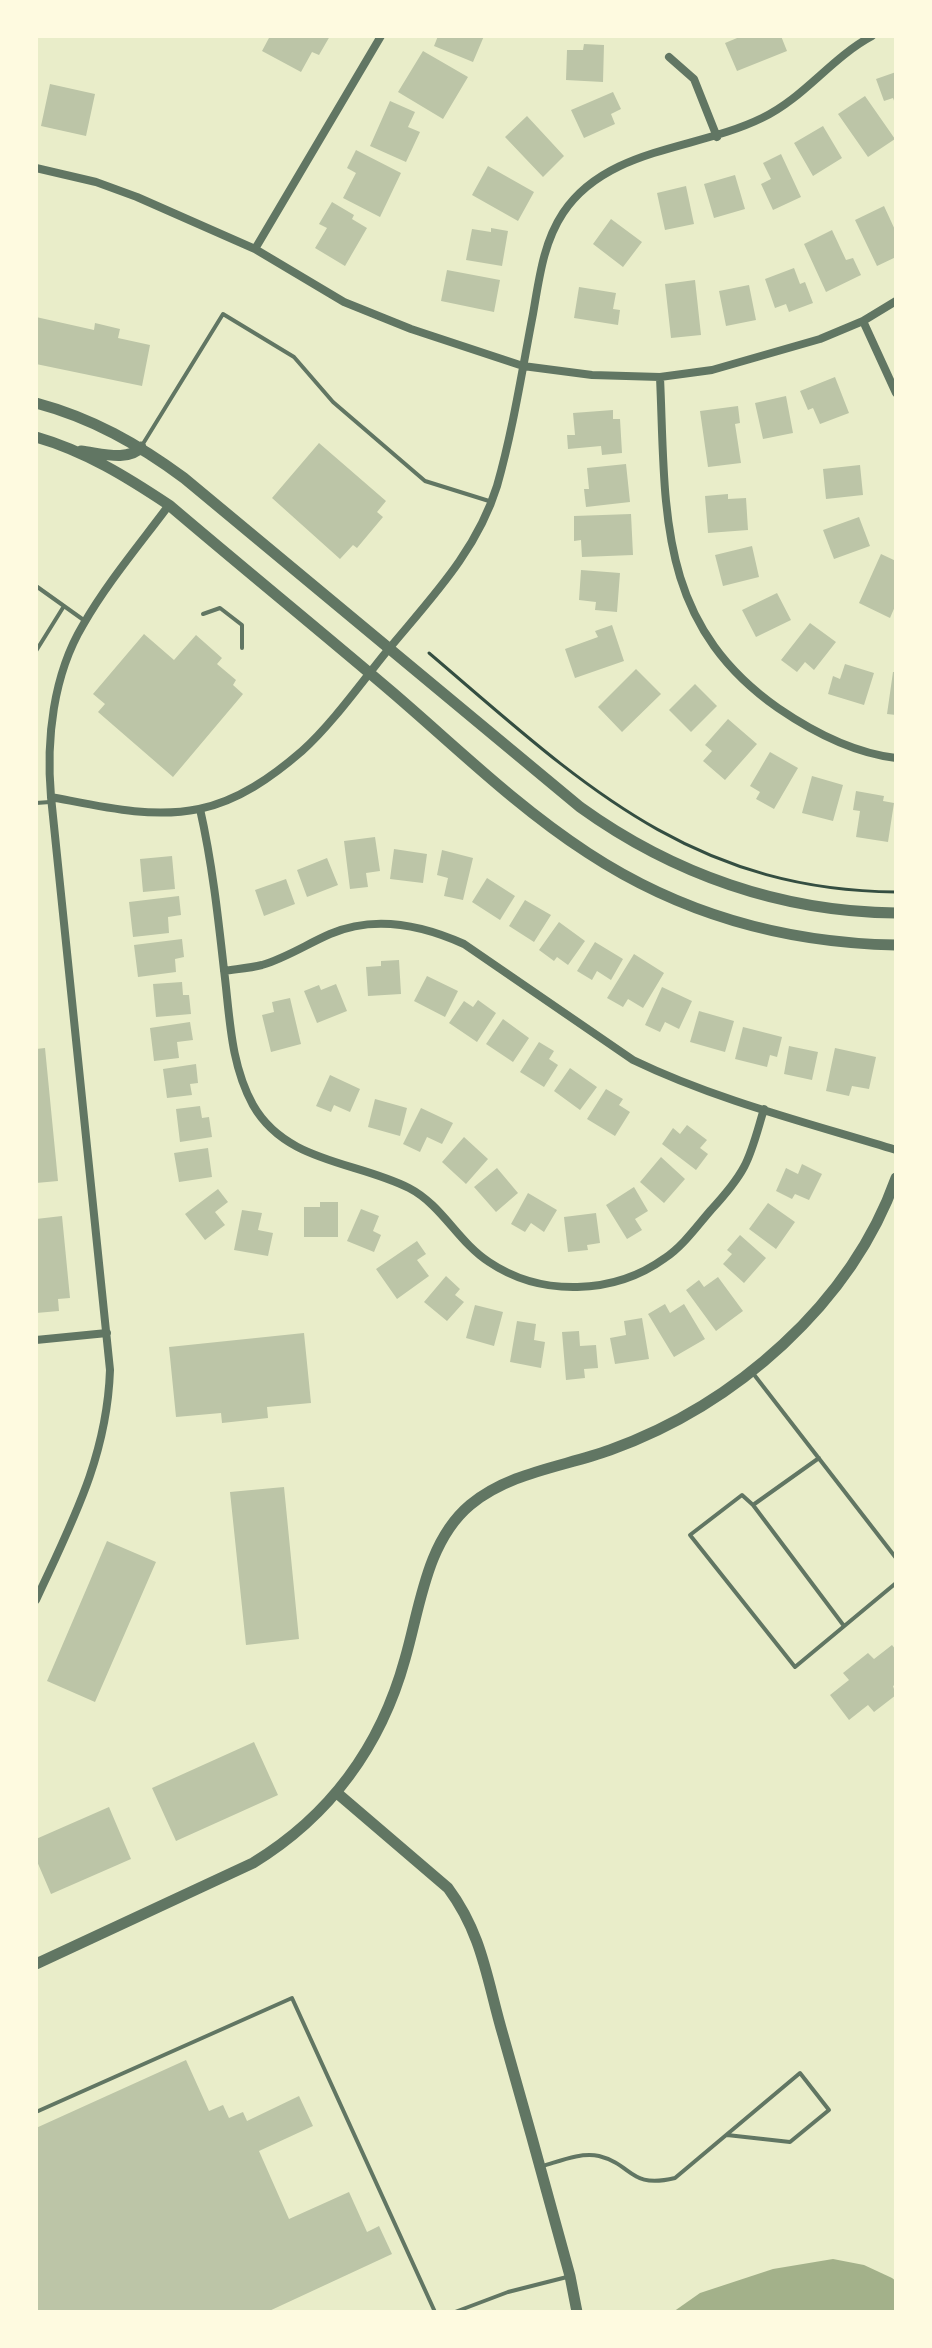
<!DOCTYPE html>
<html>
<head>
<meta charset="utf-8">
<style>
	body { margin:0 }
	#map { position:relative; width:932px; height:2348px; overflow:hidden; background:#e9edc9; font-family:Mulish,sans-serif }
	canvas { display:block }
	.frame { position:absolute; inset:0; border:38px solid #fefae0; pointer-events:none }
</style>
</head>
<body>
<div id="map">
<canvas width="932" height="2348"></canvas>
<div class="frame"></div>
</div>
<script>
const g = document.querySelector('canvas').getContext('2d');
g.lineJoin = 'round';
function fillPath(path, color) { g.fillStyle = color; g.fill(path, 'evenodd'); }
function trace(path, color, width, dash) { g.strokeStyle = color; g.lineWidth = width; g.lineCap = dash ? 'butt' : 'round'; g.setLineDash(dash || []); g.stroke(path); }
fillPath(new Path2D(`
	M833,2259L864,2265L892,2278L896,2281V2312H673L700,2293L773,2269Z`), '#a3b18a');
fillPath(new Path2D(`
	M270,36H330L319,55L312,52L301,72L262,51Z
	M438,36H484L473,62L434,46Z
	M742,36H781L787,51L737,71L725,43Z
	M584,44L604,45L603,82L566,80L567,50H583Z
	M423,51L468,77L443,119L398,92Z
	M896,72V106L893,98L884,101L876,79Z
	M50,84L95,94L86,136L41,126Z
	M613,92L621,109L611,114L615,124L584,138L571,110Z
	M865,96L895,139L868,157L838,114Z
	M390,101L415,112L408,127L420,132L406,162L370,146Z
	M527,116L564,156L543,177L505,137Z
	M823,126L842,158L813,176L794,143Z
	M356,150L401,173L380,217L343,198L356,173L347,168Z
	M781,154L801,197L773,210L761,184L771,179L763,163Z
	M488,166L534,192L518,221L472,195Z
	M735,175L745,209L714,218L704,184Z
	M686,186L694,224L665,230L657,193Z
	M332,202L354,215L352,219L367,228L345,266L315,248L327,228L319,224Z
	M884,206L896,232V257L877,266L855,220Z
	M611,219L642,242L623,267L593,244Z
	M491,228L508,231L502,266L466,260L472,229L491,232Z
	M832,230L846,260L853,258L861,275L826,292L804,244Z
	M794,268L800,284L805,282L813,303L789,312L786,304L775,308L765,279Z
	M447,270L500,280L494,312L441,301Z
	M695,280L701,335L671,338L665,284Z
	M749,285L756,320L726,326L719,291Z
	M579,287L616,293L613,309L620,310L618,325L574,318Z
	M36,317L94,330L95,323L120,329L118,338L150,345L142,386L36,364Z
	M835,377L849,413L820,424L813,408L808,410L800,391Z
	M786,396L793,433L763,439L755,403Z
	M738,406L740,423L735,424L741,463L708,467L700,411Z
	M613,410V419H620L622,453L602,455L601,446L568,449L567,435H575L573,413Z
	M319,443L386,501L377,512L383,517L357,548L353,545L340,559L272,498Z
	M626,464L630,502L586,507L584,489H589L587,468Z
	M860,465L863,495L826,499L823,469Z
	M728,494V499L746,498L748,530L708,533L705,496Z
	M631,514L633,555L582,557L581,540L574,541V516Z
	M859,517L870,546L834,559L823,530Z
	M752,546L759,577L723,586L715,555Z
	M881,554L896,561V604L890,618L859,603Z
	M581,570L620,573L617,612L595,610L596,602L579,600Z
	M777,593L791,620L756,637L742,610Z
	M810,623L836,642L814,670L805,662L797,672L781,660Z
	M612,625L624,661L575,678L565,649L598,637L595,631Z
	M144,634L174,660L196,635L222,658L217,664L236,680L233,685L243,694L173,777L98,712L105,704L93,694Z
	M845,664L874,673L864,705L828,694L833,676L840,679Z
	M636,669L661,694L622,732L598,707Z
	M893,672H896V715L887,714Z
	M695,684L717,706L691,732L669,710Z
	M728,719L757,744L725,780L703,761L712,751L705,745Z
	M770,752L798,768L774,809L756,799L760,792L750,786Z
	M812,776L843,785L833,821L802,813Z
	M856,791L884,796L883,801L894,803L888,842L856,837L860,811L853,810Z
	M375,837L380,871L366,873L368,887L350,889L344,841Z
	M394,849L427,854L423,883L390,879Z
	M442,850L473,858L463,900L444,896L448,878L437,875Z
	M172,856L175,889L143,892L140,859Z
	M327,858L338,885L307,897L297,870Z
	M487,878L515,896L500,920L472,902Z
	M286,879L295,904L264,916L255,890Z
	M179,896L181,915L168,917L169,933L133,937L129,902Z
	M525,900L551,915L534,942L509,926Z
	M559,922L585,941L568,965L557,957L554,961L539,950Z
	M182,939L184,957L175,959L176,972L138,977L134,945Z
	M595,942L623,959L611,980L597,971L592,980L577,971Z
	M634,954L664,973L643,1008L628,999L623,1007L607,998Z
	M399,960L401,994L368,996L366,967L381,966V961Z
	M427,976L458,991L445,1017L414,1001Z
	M182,982L183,995H189L191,1014L156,1017L153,984Z
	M336,984L347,1011L317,1023L304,991L319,985L321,990Z
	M662,987L692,1001L679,1029L665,1022L660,1032L645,1025Z
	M290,998L301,1044L271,1052L262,1015L274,1012L272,1002Z
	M478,1000L496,1013L477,1042L449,1023L464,1001L473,1007Z
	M699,1011L734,1021L725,1052L690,1042Z
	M503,1019L529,1038L513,1062L486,1044Z
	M190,1022L193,1040L177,1042L179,1058L154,1061L150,1028Z
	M743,1027L782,1037L777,1057L770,1055L767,1067L735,1059Z
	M539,1042L554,1051L549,1059L558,1065L544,1087L520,1072Z
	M789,1046L818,1052L812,1080L784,1074Z
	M45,1048L58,1181L36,1183V1049Z
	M835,1048L876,1057L869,1089L852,1086L849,1096L826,1091Z
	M196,1064L198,1083L190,1084L192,1095L167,1098L163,1069Z
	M570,1068L597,1087L580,1110L554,1091Z
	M330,1075L360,1089L350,1112L334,1105L331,1112L316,1106Z
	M606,1089L623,1099L619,1105L630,1112L615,1136L587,1119Z
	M375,1099L407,1108L400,1136L368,1127Z
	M200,1106L202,1118L209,1117L212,1137L180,1142L176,1109Z
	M421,1108L453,1123L442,1144L427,1137L420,1152L403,1144Z
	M687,1125L707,1140L700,1148L708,1154L696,1170L662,1144L673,1128L680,1134Z
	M464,1137L488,1159L466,1184L442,1162Z
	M208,1148L212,1177L179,1182L174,1153Z
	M661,1157L685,1179L664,1203L640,1182Z
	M802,1164L822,1174L809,1200L795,1194L792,1199L776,1191L786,1168L798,1174Z
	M497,1168L518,1193L496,1212L474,1187Z
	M634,1187L648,1211L635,1219L642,1230L627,1239L606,1205Z
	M218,1189L228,1202L215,1212L225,1225L205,1240L185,1214Z
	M528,1193L557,1210L544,1232L531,1223L525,1232L511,1224Z
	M320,1202H338V1237H304V1207H320Z
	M768,1203L795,1222L776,1249L749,1229Z
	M361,1209L379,1216L373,1231L381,1235L374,1252L347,1241Z
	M242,1210L262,1213L258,1230L273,1233L268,1256L234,1250Z
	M596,1213L600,1243L587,1245L588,1250L568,1252L564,1217Z
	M62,1216L70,1298L58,1299L59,1311L36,1313V1219Z
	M740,1235L766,1258L744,1283L723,1264L732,1254L727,1250Z
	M417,1241L426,1254L417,1260L429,1276L397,1299L376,1269Z
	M446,1276L460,1289L455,1295L464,1302L447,1321L424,1302Z
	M718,1277L743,1311L716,1331L686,1290L699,1280L704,1287Z
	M665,1304L670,1313L684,1304L705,1339L674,1357L648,1314Z
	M475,1305L503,1312L494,1346L466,1338Z
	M642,1318L649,1359L615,1364L610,1338L626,1335L624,1321Z
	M517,1321L536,1324L534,1340L545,1342L541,1368L510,1362Z
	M579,1331L580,1346L596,1345L598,1368L584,1369L585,1378L566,1380L562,1332Z
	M304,1333L311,1403L267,1407L268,1418L222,1423L221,1413L176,1417L169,1347Z
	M284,1487L299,1639L246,1645L230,1492Z
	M107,1541L156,1562L95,1702L47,1681Z
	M892,1645L896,1650V1684L893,1686L896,1695L874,1712L868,1705L849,1720L830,1695L849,1680L843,1673L868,1653L874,1659Z
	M254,1742L278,1795L176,1841L152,1788Z
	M109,1807L131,1859L51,1894L36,1859V1839Z
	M186,2060L209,2111L223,2105L229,2118L243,2112L247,2121L299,2096L313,2126L259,2151L289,2219L349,2192L367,2232L379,2226L392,2254L267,2312H36V2128Z`), '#bcc5a7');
trace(new Path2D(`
	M429,653C577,779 687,890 896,892`), '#344e41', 3);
trace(new Path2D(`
	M141,447L223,314L294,357L333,402L425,481L489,501
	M36,586L85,621
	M203,614L220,608L242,625V648
	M36,651L64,606
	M36,803L50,802
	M752,1372L896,1558
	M819,1458L753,1505L742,1495L690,1535L795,1667L896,1583
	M753,1505L844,1626
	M36,2112L292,1998L435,2312
	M543,2166C560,2161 581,2152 599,2156C634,2165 629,2189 675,2178L800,2073L829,2110L790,2142L727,2135
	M455,2312L508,2292L567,2277`), '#617663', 4);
trace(new Path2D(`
	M669,57L694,79L717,137
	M36,168L96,182L137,197L255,249L344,302L411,329L523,366L592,375L660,377L712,370L820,339L863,321L896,301
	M255,249L381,36
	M863,321L896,393
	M660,377C666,510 656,622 778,708C813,732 854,753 896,758
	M51,797C99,806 150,819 199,809C238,801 272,777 302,751C330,726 359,686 383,656C427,602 476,554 497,486C513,430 522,371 533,314C539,280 543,243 563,213C607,147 697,150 762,118C804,98 831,58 872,36
	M200,809C212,862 218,916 224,970C230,1017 230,1063 253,1105C286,1163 356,1161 409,1188C442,1205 458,1242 489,1262C541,1297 614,1295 665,1258C683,1246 697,1226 711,1210C723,1197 736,1182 744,1167C753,1150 758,1128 764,1109
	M224,971C237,969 250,968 262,965C286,958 307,944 330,934C374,915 422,925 464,944L633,1060C716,1100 808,1123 896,1150
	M36,1340L107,1333
	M36,1600C72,1522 107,1457 110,1370L51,797C46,740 53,675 83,625C107,583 140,544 169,505`), '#617663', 8);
trace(new Path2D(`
	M36,403C92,418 138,444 184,478L580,807C673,874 781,912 896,913
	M36,437C85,451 127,477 169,505C243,568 318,629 392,692C455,746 517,807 588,853C681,914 785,943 896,945
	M81,451C100,453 129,462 141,447
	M337,1793L448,1888C483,1935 487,1981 503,2035C526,2115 548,2196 570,2276L577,2312
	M36,1964L253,1863C330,1816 381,1746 405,1659C420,1608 426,1542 470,1505C510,1472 563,1467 610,1450C735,1405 851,1304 896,1178`), '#617663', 11);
</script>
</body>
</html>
